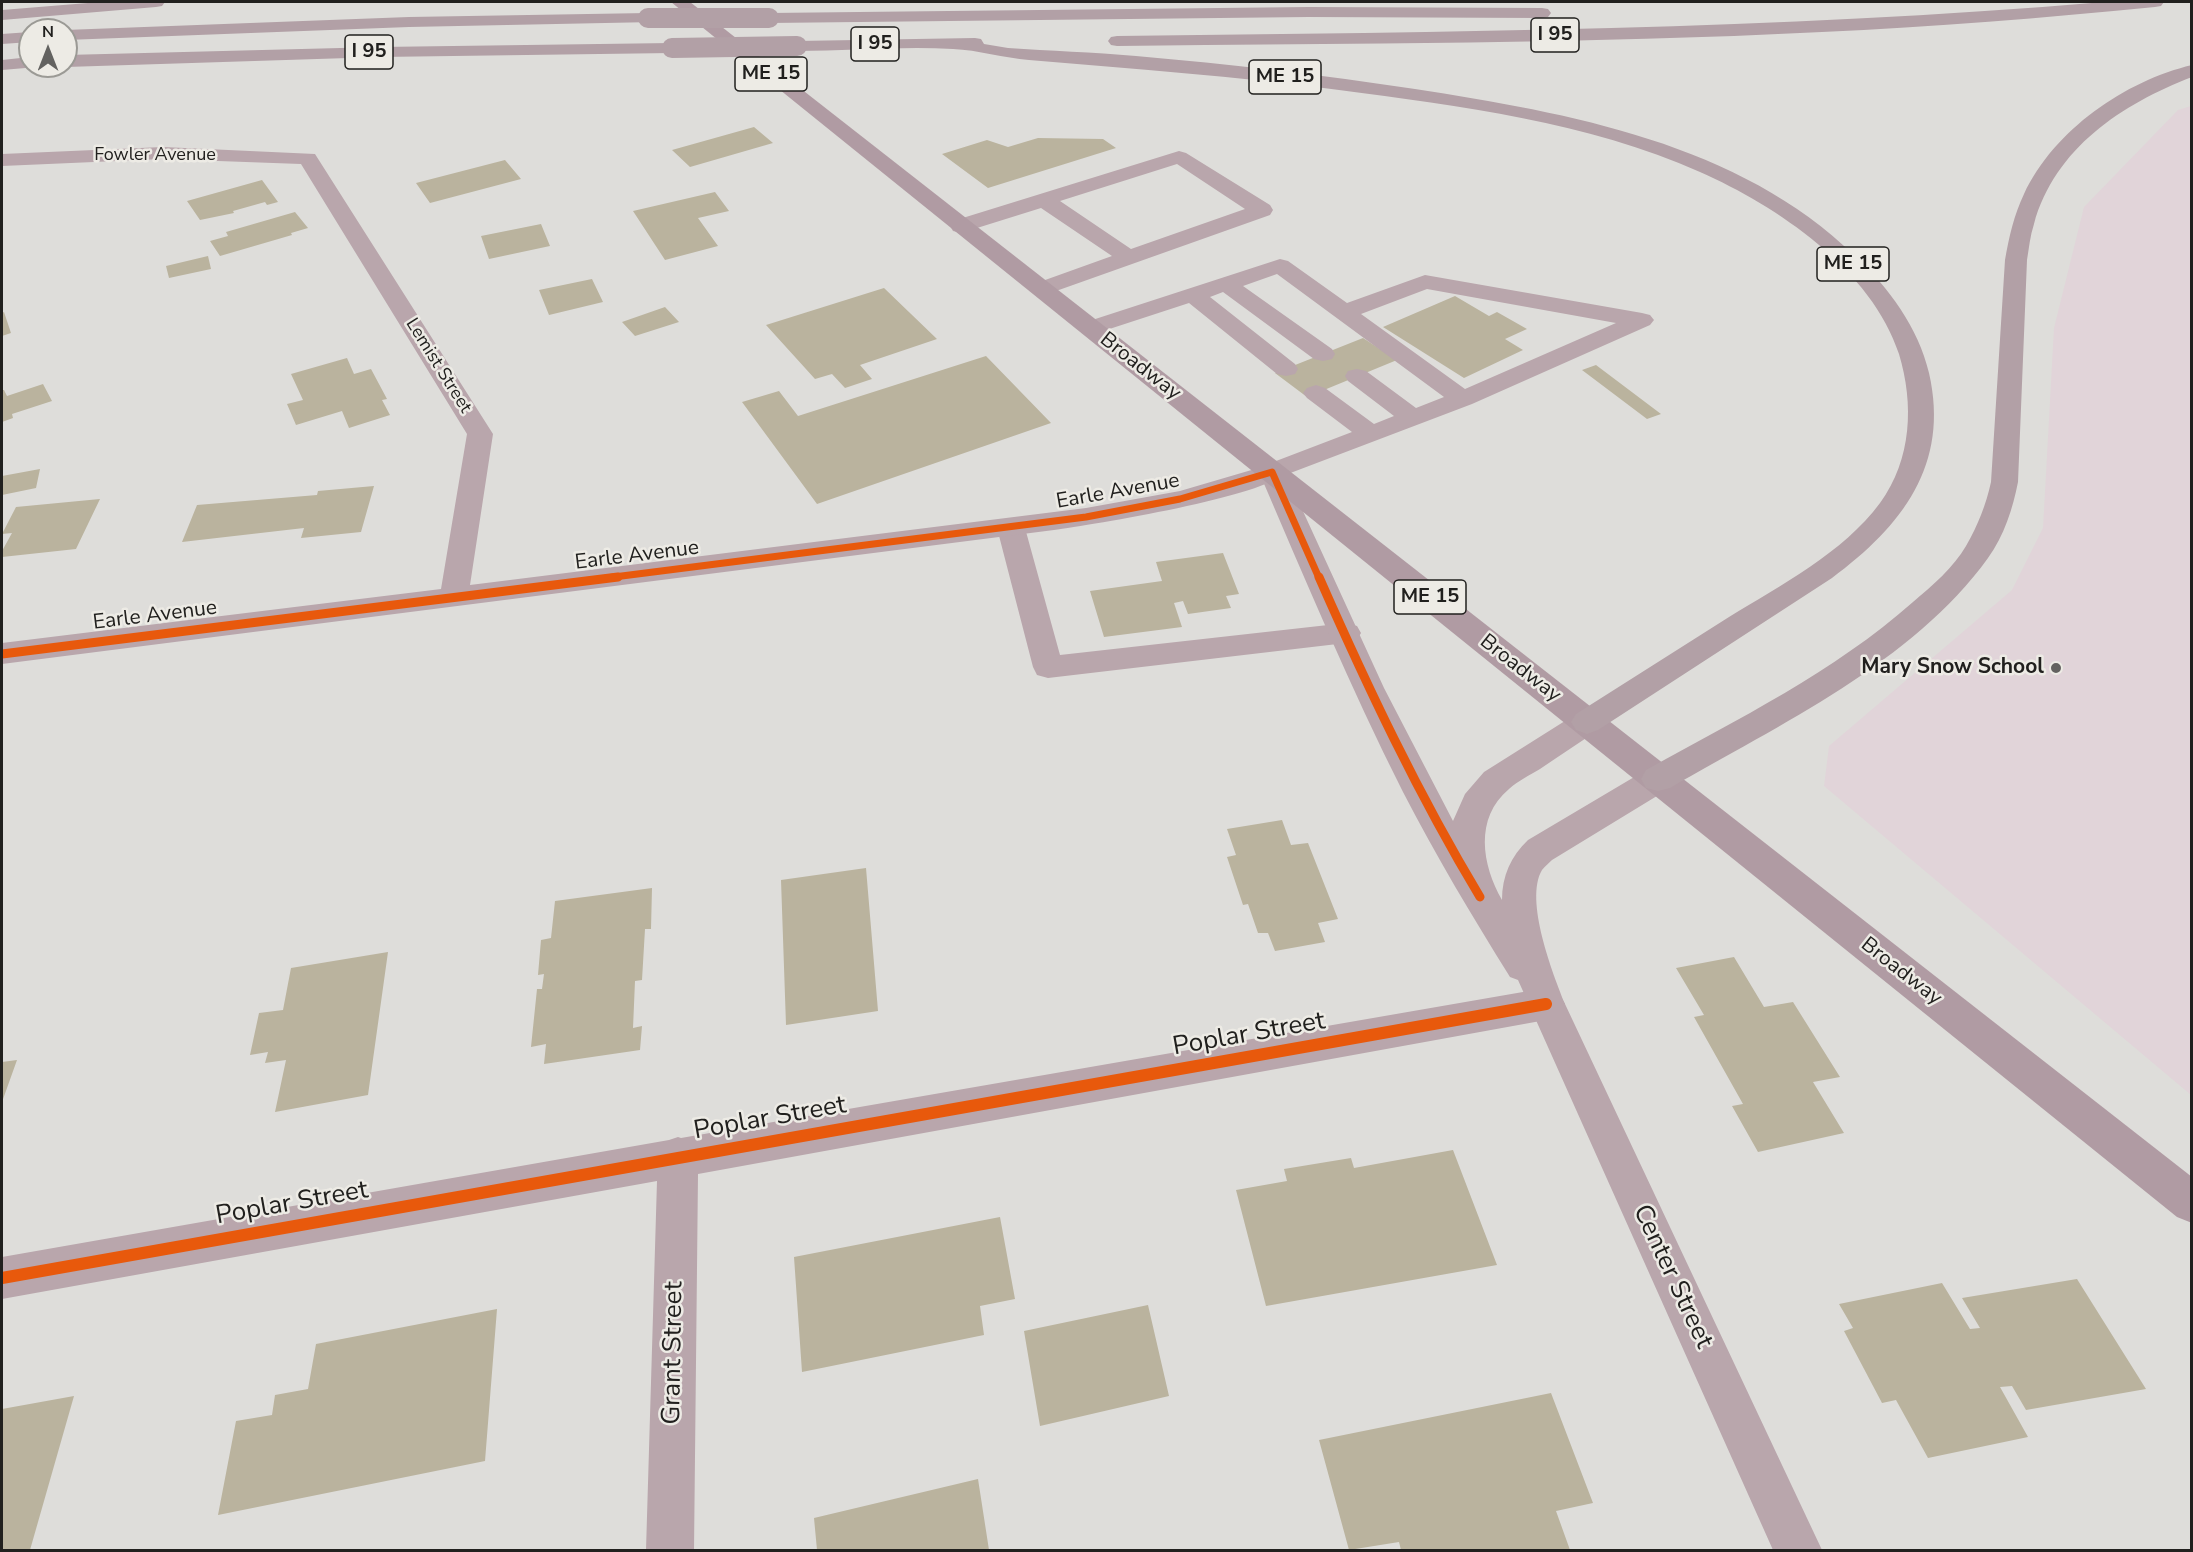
<!DOCTYPE html>
<html>
<head>
<meta charset="utf-8">
<style>
	body { margin:0 }
	#map { position:relative; width:2193px; height:1552px; overflow:hidden; background:#deddda; font-family:"Nunito Sans",sans-serif }
	canvas { display:block }
	.frame { position:absolute; inset:0; border:3px solid #21201e; pointer-events:none }
	.north { position:absolute; left:18px; top:18px; width:60px; height:60px; box-sizing:border-box; background:#edebe5; border:2px solid #9b9a95; border-radius:50%; rotate:0deg; font-size:16px; font-weight:700; line-height:24px; text-align:center; color:#21201e }
	.north::after { content:''; display:block; margin:auto; width:21px; height:27px; background:#636260; clip-path:polygon(50% 0,100% 100%,50% 72%,0 100%) }
</style>
</head>
<body>
<div id="map">
<canvas width="2193" height="1552"></canvas>
<div class="frame"></div>
<div class="north">N</div>
</div>
<script>
const g = document.querySelector('canvas').getContext('2d');
g.lineJoin = 'round';
function fillPath(path, color) { g.fillStyle = color; g.fill(path, 'evenodd'); }
function trace(path, color, width, dash) { g.strokeStyle = color; g.lineWidth = width; g.lineCap = dash ? 'butt' : 'round'; g.setLineDash(dash || []); g.stroke(path); }
function label(font, color, halo, rows, align = 'center') {
  g.font = font + ' "Nunito Sans",sans-serif'; g.lineWidth = 5; g.setLineDash([]); g.textBaseline = 'middle'; g.strokeStyle = halo; g.fillStyle = color; for (const [text, x, y, turn = 0] of rows) {
    g.save(); g.translate(x, y); g.rotate((+turn || 0) * Math.PI / 180); g.textAlign = isNaN(turn) ? turn : align; if (halo) g.strokeText(text, 0, 0); g.fillText(text, 0, 0); g.restore();
  }
}
fillPath(new Path2D(`
	M2191,106H2192L2191,1095L1824,786L1829,746L2012,590L2043,528L2054,328L2084,207L2178,110Z`), '#e1d4d9');
fillPath(new Path2D(`
	M754,127L773,143L690,167L672,150Z
	M1038,138L1103,139L1116,148L988,188L942,154L987,140L1008,147Z
	M505,160L521,179L430,203L416,183Z
	M262,180L278,202L267,205L265,202L233,211L234,213L200,220L187,201Z
	M715,192L729,211L698,218L718,246L665,260L633,211Z
	M295,212L308,228L291,233L292,235L220,256L210,241L228,236L226,232Z
	M541,224L550,246L489,259L481,236Z
	M208,256L211,269L169,278L166,266Z
	M592,279L603,302L549,315L539,290Z
	M884,288L937,339L860,365L872,379L845,388L832,374L815,379L766,325Z
	M1455,296L1489,316L1497,312L1527,329L1505,339L1523,350L1464,378L1383,327Z
	M665,307L679,322L635,336L622,322Z
	M4,312L11,333L2,336V313Z
	M1363,338L1397,360L1307,397L1275,373Z
	M986,356L1051,423L817,504L742,402L779,391L798,416Z
	M347,358L354,374L371,369L387,399L382,400L390,415L349,428L342,411L296,425L287,404L303,400L291,374Z
	M1596,365L1661,414L1647,419L1582,370Z
	M43,384L52,401L12,414L13,418L2,422V390H4L7,396Z
	M40,469L36,488L2,495V476Z
	M374,486L361,532L301,538L304,528L182,542L197,505L317,495L318,491Z
	M100,499L76,549L2,557V551L12,533L2,534L16,507Z
	M1223,553L1239,594L1226,596L1231,608L1188,614L1183,601L1174,603L1182,627L1104,637L1090,591L1162,581L1156,562Z
	M1282,820L1291,845L1308,843L1338,919L1318,923L1325,942L1275,951L1268,933H1258L1248,904L1243,905L1227,857L1236,855L1227,829Z
	M866,868L878,1011L786,1025L781,880Z
	M652,888L651,929H645L642,980L635,981L633,1028L642,1026L640,1050L544,1064L546,1044L531,1047L537,989H542L544,974L538,975L541,940L551,938L555,901Z
	M388,952L368,1095L275,1112L286,1060L265,1063L268,1052L250,1055L259,1013L283,1010L291,968Z
	M1734,957L1764,1007L1793,1002L1840,1077L1813,1082L1844,1133L1758,1152L1732,1106L1743,1104L1694,1017L1704,1015L1676,968Z
	M17,1060L2,1102V1062Z
	M1453,1150L1497,1265L1266,1306L1236,1190L1287,1181L1284,1169L1351,1158L1354,1168Z
	M1000,1217L1015,1299L980,1306L984,1335L802,1372L794,1257Z
	M2077,1279L2146,1389L2026,1410L2012,1386L2000,1387L2028,1437L1928,1458L1896,1400L1882,1403L1844,1331L1853,1328L1839,1304L1942,1283L1970,1329L1980,1328L1962,1298Z
	M1148,1305L1169,1396L1040,1426L1024,1331Z
	M497,1309L485,1461L218,1515L236,1421L272,1415L275,1395L308,1389L316,1344Z
	M1551,1393L1593,1503L1556,1511L1570,1550H1401L1399,1542L1349,1550L1319,1440Z
	M74,1396L30,1550H2V1409Z
	M978,1479L989,1550H817L814,1518Z`), '#bab39e');
fillPath(new Path2D(`
	M1179,151L1186,153L1270,205L1273,210L1270,215L1042,296L1034,294L1030,289L1034,284L1112,256L1041,208L961,233L953,231L950,226L953,221ZM1177,164L1245,209L1131,249L1060,201Z
	M1280,259L1288,261L1347,303L1425,275L1642,313L1650,315L1654,320L1650,325L1472,404L1272,480L1263,478L1259,472L1263,466L1352,432L1307,398L1303,393L1307,388L1316,385L1325,388L1374,424L1394,416L1348,381L1345,376L1348,371L1357,369L1366,371L1416,408L1444,397L1277,274L1243,286L1332,349L1335,354L1332,359L1323,361L1314,359L1223,292L1210,297L1295,364L1298,369L1295,374L1286,376L1277,374L1189,303L1091,335L1083,333L1079,328L1083,323ZM1427,289L1616,323L1465,389L1361,314Z
	M1011,519L1021,522L1025,528L1060,655L1346,623L1357,626L1361,633L1357,640L1346,643L1048,678L1037,675L1033,667L997,528L1001,522Z`), '#b9a6ac');
fillPath(new Path2D(`
	M163,147L315,154L493,434L470,585L1086,508L1180,491L1272,464L1281,466L1285,472C1269,496 1091,525 1054,530L2,664V643L441,589L467,434L301,164L163,159L2,166V154Z
	M1546,988L1559,993L1565,1004L1559,1015L1546,1020L698,1174L694,1550H646L657,1181L2,1299V1257L669,1140L678,1137L681,1138Z`), '#b9a6ac');
fillPath(new Path2D(`
	M1272,464L1281,466L1285,472L1384,688L1453,821L1465,794L1484,772L1576,714L1587,710L1598,714L1603,722L1598,730C1579,743 1559,756 1540,769C1530,775 1518,781 1509,789C1474,818 1482,865 1502,900C1502,876 1511,856 1528,840L1646,770L1658,767L1670,770L1675,779L1670,788L1552,860C1549,863 1545,866 1542,870C1524,900 1553,974 1565,1004L1822,1550H1773L1518,980L1510,977C1472,916 1436,856 1403,792C1350,687 1305,579 1259,472L1263,466Z`), '#b9a6ac');
fillPath(new Path2D(`
	M671,2H690L2192,1177V1223L2177,1217Z`), '#b09ba3');
fillPath(new Path2D(`
	M100,2H165L162,6L156,7L2,20V10Z
	M2104,2H2164L2161,6L2155,7C2044,18 1933,27 1822,32C1587,44 1352,43 1117,46L1111,45L1108,41L1111,37L1117,36C1447,32 1776,30 2104,2Z
	M1309,7L1542,8L1548,9L1551,13L1548,17L1542,18L1309,17L769,23L763,22L760,18L763,14L769,13Z
	M648,13L654,14L657,18L654,22L409,27L66,40L65,30L409,17Z
	M30,32V42L2,44V34Z
	M975,38L981,39L984,44L1008,48C1050,51 1093,52 1136,56C1229,64 1322,75 1415,89C1569,113 1739,143 1855,256C1889,288 1918,327 1929,373C1950,465 1902,526 1832,578L1598,730L1587,734L1576,730L1571,722L1576,714C1627,682 1678,649 1729,617C1781,585 1843,553 1880,503C1912,459 1914,404 1899,354C1872,270 1777,206 1700,172C1588,122 1460,106 1339,90C1236,76 1133,69 1029,60C1004,58 978,50 953,49C901,46 848,51 797,51L791,50L788,46L791,42L797,41Z
	M672,43L678,44L681,48L678,52L672,53L380,57L66,67L64,66H66V55L380,47Z
	M30,57V66L37,67L2,70V60Z
	M2192,65V77C2122,104 2055,148 2034,224C2030,236 2029,248 2027,260L2018,482C2013,508 2004,536 1988,558C1913,662 1779,725 1670,788L1658,791L1646,788L1641,779L1646,770C1738,719 1834,672 1913,602C1932,586 1954,567 1966,546C1978,525 1986,505 1991,482L2005,260C2009,237 2014,215 2024,194C2054,130 2125,81 2192,65Z`), '#b2a0a6');
trace(new Path2D(`
	M648,18H769
	M672,48L797,46`), '#b2a0a6', 20);
trace(new Path2D(`
	M606,578L1086,517L1180,499L1272,472L1319,578`), '#e8590c', 7);
trace(new Path2D(`
	M1319,577C1367,686 1418,794 1480,897
	M2,654L618,577`), '#e8590c', 9);
trace(new Path2D(`
	M2,1278L1546,1004`), '#e8590c', 12);
for (const [x, y, r, color] of [
	[2056,668,6,"#636260"]
]) { const dot = new Path2D(); dot.arc(x, y, r, 0, 2 * Math.PI); g.fillStyle = color; g.fill(dot); trace(dot, '#edebe5', 2); }
label('18px', '#21201e', '#edebe5', [
	["Fowler Avenue",155,156],
	["Lemist Street",438,366,58]
]);
for (const [x, y, w] of [
	[1555,35,48],
	[875,44,48],
	[369,52,48],
	[771,74,72],
	[1285,77,72],
	[1853,264,72],
	[1430,597,72]
]) { const box = new Path2D(); box.roundRect(x - w / 2, y - 17, w, 34, 4.5); g.fillStyle = '#edebe5'; g.fill(box); trace(box, '#21201e', 1.5); }
label('bold 20px', '#21201e', null, [
	["I 95",1555,35],
	["I 95",875,44],
	["I 95",369,52],
	["ME 15",771,74],
	["ME 15",1285,77],
	["ME 15",1853,264],
	["ME 15",1430,597]
]);
label('21px', '#21201e', '#edebe5', [
	["Broadway",1140,367,38],
	["Earle Avenue",1118,492,-10],
	["Earle Avenue",637,556,-7],
	["Earle Avenue",155,616,-7],
	["Broadway",1520,669,38],
	["Broadway",1901,972,38]
]);
label('bold 21px', '#21201e', '#edebe5', [
	["Mary Snow School",2044,668]
], 'right');
label('26px', '#21201e', '#edebe5', [
	["Poplar Street",1249,1035,-10],
	["Poplar Street",770,1119,-10],
	["Poplar Street",292,1204,-10],
	["Center Street",1672,1277,65],
	["Grant Street",674,1353,-89]
]);
</script>
</body>
</html>
